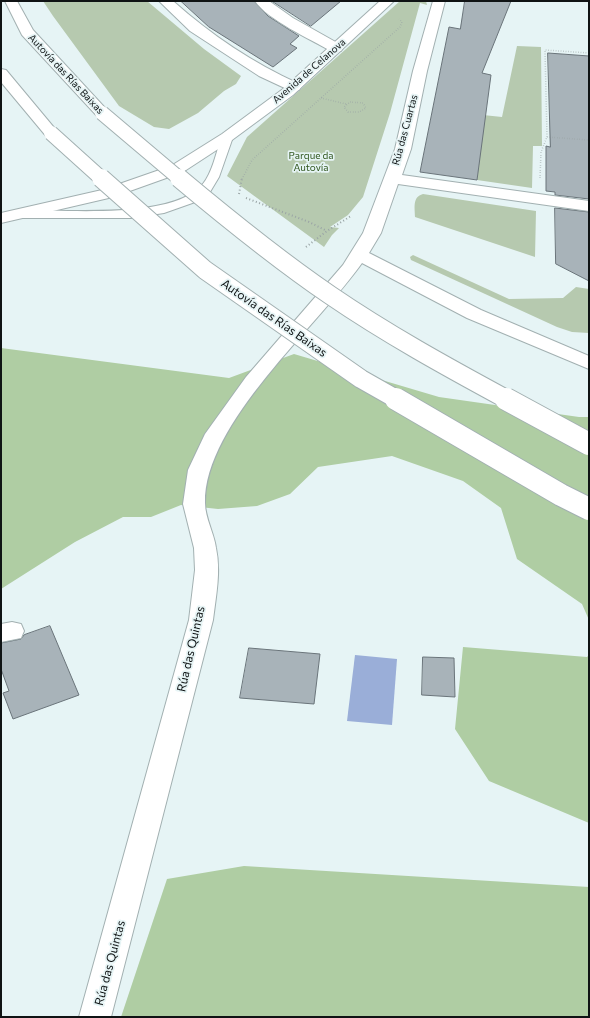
<!DOCTYPE html>
<html>
<head>
<meta charset="utf-8">
<style>
	body { margin:0 }
	#map { position:relative; width:590px; height:1018px; overflow:hidden; background:#e6f4f5; font-family:Commissioner,sans-serif }
	canvas { display:block }
	.frame { position:absolute; inset:0; border:2px solid #0f1314; pointer-events:none }
</style>
</head>
<body>
<div id="map">
<canvas width="590" height="1018"></canvas>
<div class="frame"></div>
</div>
<script>
const g = document.querySelector('canvas').getContext('2d');
g.lineJoin = 'round';
function fillPath(path, color) { g.fillStyle = color; g.fill(path, 'evenodd'); }
function trace(path, color, width, dash) { g.strokeStyle = color; g.lineWidth = width; g.lineCap = dash ? 'butt' : 'round'; g.setLineDash(dash || []); g.stroke(path); }
function label(font, color, halo, rows, align = 'center') {
  g.font = font + ' Commissioner,sans-serif'; g.lineWidth = 3.5; g.setLineDash([]); g.textBaseline = 'middle'; g.strokeStyle = halo; g.fillStyle = color; for (const [text, x, y, turn = 0] of rows) {
    g.save(); g.translate(x, y); g.rotate((+turn || 0) * Math.PI / 180); g.textAlign = isNaN(turn) ? turn : align; if (halo) g.strokeText(text, 0, 0); g.fillText(text, 0, 0); g.restore();
  }
}
fillPath(new Path2D(`
	M43,1H147L204,49L241,76L236,84L224,91L198,113L169,129L154,127L119,106L53,16Z
	M400,1H426L427,5L420,3L390,113L363,197L348,215L330,227L339,228L332,235L324,247L227,176L247,137Z
	M517,46L541,47L542,146H533L532,188L477,180L483,115L502,117Z
	M423,194L536,211L535,257L415,217C415,208 412,197 423,194Z
	M413,255L509,299L563,298L576,287L589,289V333L572,332L557,327L411,260L410,257Z`), '#b6c9af');
fillPath(new Path2D(`
	M1,348L229,378L294,354L439,397L579,417H589V620L582,604L517,559L501,508L463,481L392,456L318,467L290,494L257,506L218,509L181,505L151,517H123L75,542L1,589Z
	M463,647L587,657L589,655V823L489,781L455,729Z
	M244,866L589,887V1017H121L167,879Z`), '#afcda3');
fillPath(new Path2D(`
	M355,655L397,659L392,725L347,721Z`), '#9aaed8');
const building = new Path2D(`
	M181,1H254L268,16L299,36L290,44L297,48L273,67L209,27Z
	M272,1H341L311,26Z
	M465,1H511L482,73L491,75L477,180L420,172L449,27L460,29Z
	M548,53L589,56V199L555,195V192L546,191V146L550,147Z
	M555,208L589,212V281L556,264Z
	M50,626L79,695L13,719L3,693L9,691L1,669V643L21,639L24,635Z
	M249,648L320,654L314,704L240,698Z
	M423,657L454,658L455,697L422,695Z`);
fillPath(building, '#a8b3b9');
trace(building, '#6a747a', 1);
const lane = new Path2D(`
	M227,134L233,137L219,177L210,192L198,201L164,213L131,218H22L18,217L16,214L18,211L22,210C66,210 168,219 200,187C211,178 217,151 221,137Z`);
const street = new Path2D(`
	M159,1H173C211,35 253,63 299,84L301,87L299,90L294,91L289,90L259,76L190,31Z
	M255,1H269L293,18L341,45L343,48L341,51L336,52L331,51C310,39 268,20 255,1Z
	M433,1H445L427,71L411,149L402,175L589,201V211L398,184L381,233L369,253L481,310L589,356V369L467,318L362,263C317,327 204,423 205,503C205,518 214,533 216,548C221,571 216,596 213,620L111,1017H79L189,620L195,570L194,548L183,504L188,470L205,434L246,377L343,265L363,233L395,149L413,71Z
	M12,622L21,624L24,631L21,638L1,642V624Z`);
const secondary = new Path2D(`
	M380,1H394L293,95L232,140L183,172L113,197L1,223V213L102,190L171,166L222,134L283,89Z`);
const highway = new Path2D(`
	M5,1H17L33,30L107,110L109,113L107,116L102,117L97,116L22,35Z
	M1,69L6,70L56,130L59,133L56,136L51,138L46,136L1,82Z`);
trace(lane, '#a2b0b1', 2);
trace(street, '#a2b0b1', 2);
trace(secondary, '#a2b0b1', 2);
trace(highway, '#a2b0b1', 2);
trace(new Path2D(`
	M321,98L346,104
	M350,102L363,103L366,108L359,112H348L344,107Z
	M547,137L589,140
	M540,178L541,152L547,137L545,50L589,53
	M242,179L252,160L400,27L402,22L399,19`), '#9aa4a5', 1.5, [0.5, 2]);
trace(new Path2D(`
	M239,194L242,178
	M246,198L309,222L327,231
	M306,247L327,231L351,216`), '#9aa4a5', 2, [1, 2.5]);
fillPath(lane, '#fff');
fillPath(street, '#fff');
fillPath(secondary, '#fff');
fillPath(highway, '#fff');
const highwayBridgeFar2 = new Path2D(`
	M102,113L180,179
	M51,133L102,179`);
const highwayBridgeFar1 = new Path2D(`
	M101,178L205,270L361,379L398,400
	M179,178C228,219 277,259 330,295C387,334 447,367 508,400`);
const highwayBridge = new Path2D(`
	M396,399L561,495L589,509
	M506,399L589,444`);
trace(highwayBridgeFar2, '#a2b0b1', 16, []);
trace(highwayBridgeFar1, '#a2b0b1', 20, []);
trace(highwayBridge, '#a2b0b1', 24, []);
trace(highwayBridgeFar2, '#fff', 14);
trace(highwayBridgeFar1, '#fff', 18);
trace(highwayBridge, '#fff', 22);
label('10px', '#0f1314', '#e6f4f5', [
	["Avenida de Celanova",309,71,-41],
	["Autovía das Rías Baixas",66,74,47],
	["Rúa das Cuartas",405,130,-75]
]);
label('10px', '#30561e', '#e6f4f5', [
	["Parque da",311,156],
	["Autovía",311,168]
]);
label('12px', '#0f1314', '#e6f4f5', [
	["Autovía das Rías Baixas",274,318,35],
	["Rúa das Quintas",191,649,-77],
	["Rúa das Quintas",110,963,-75]
]);
</script>
</body>
</html>
